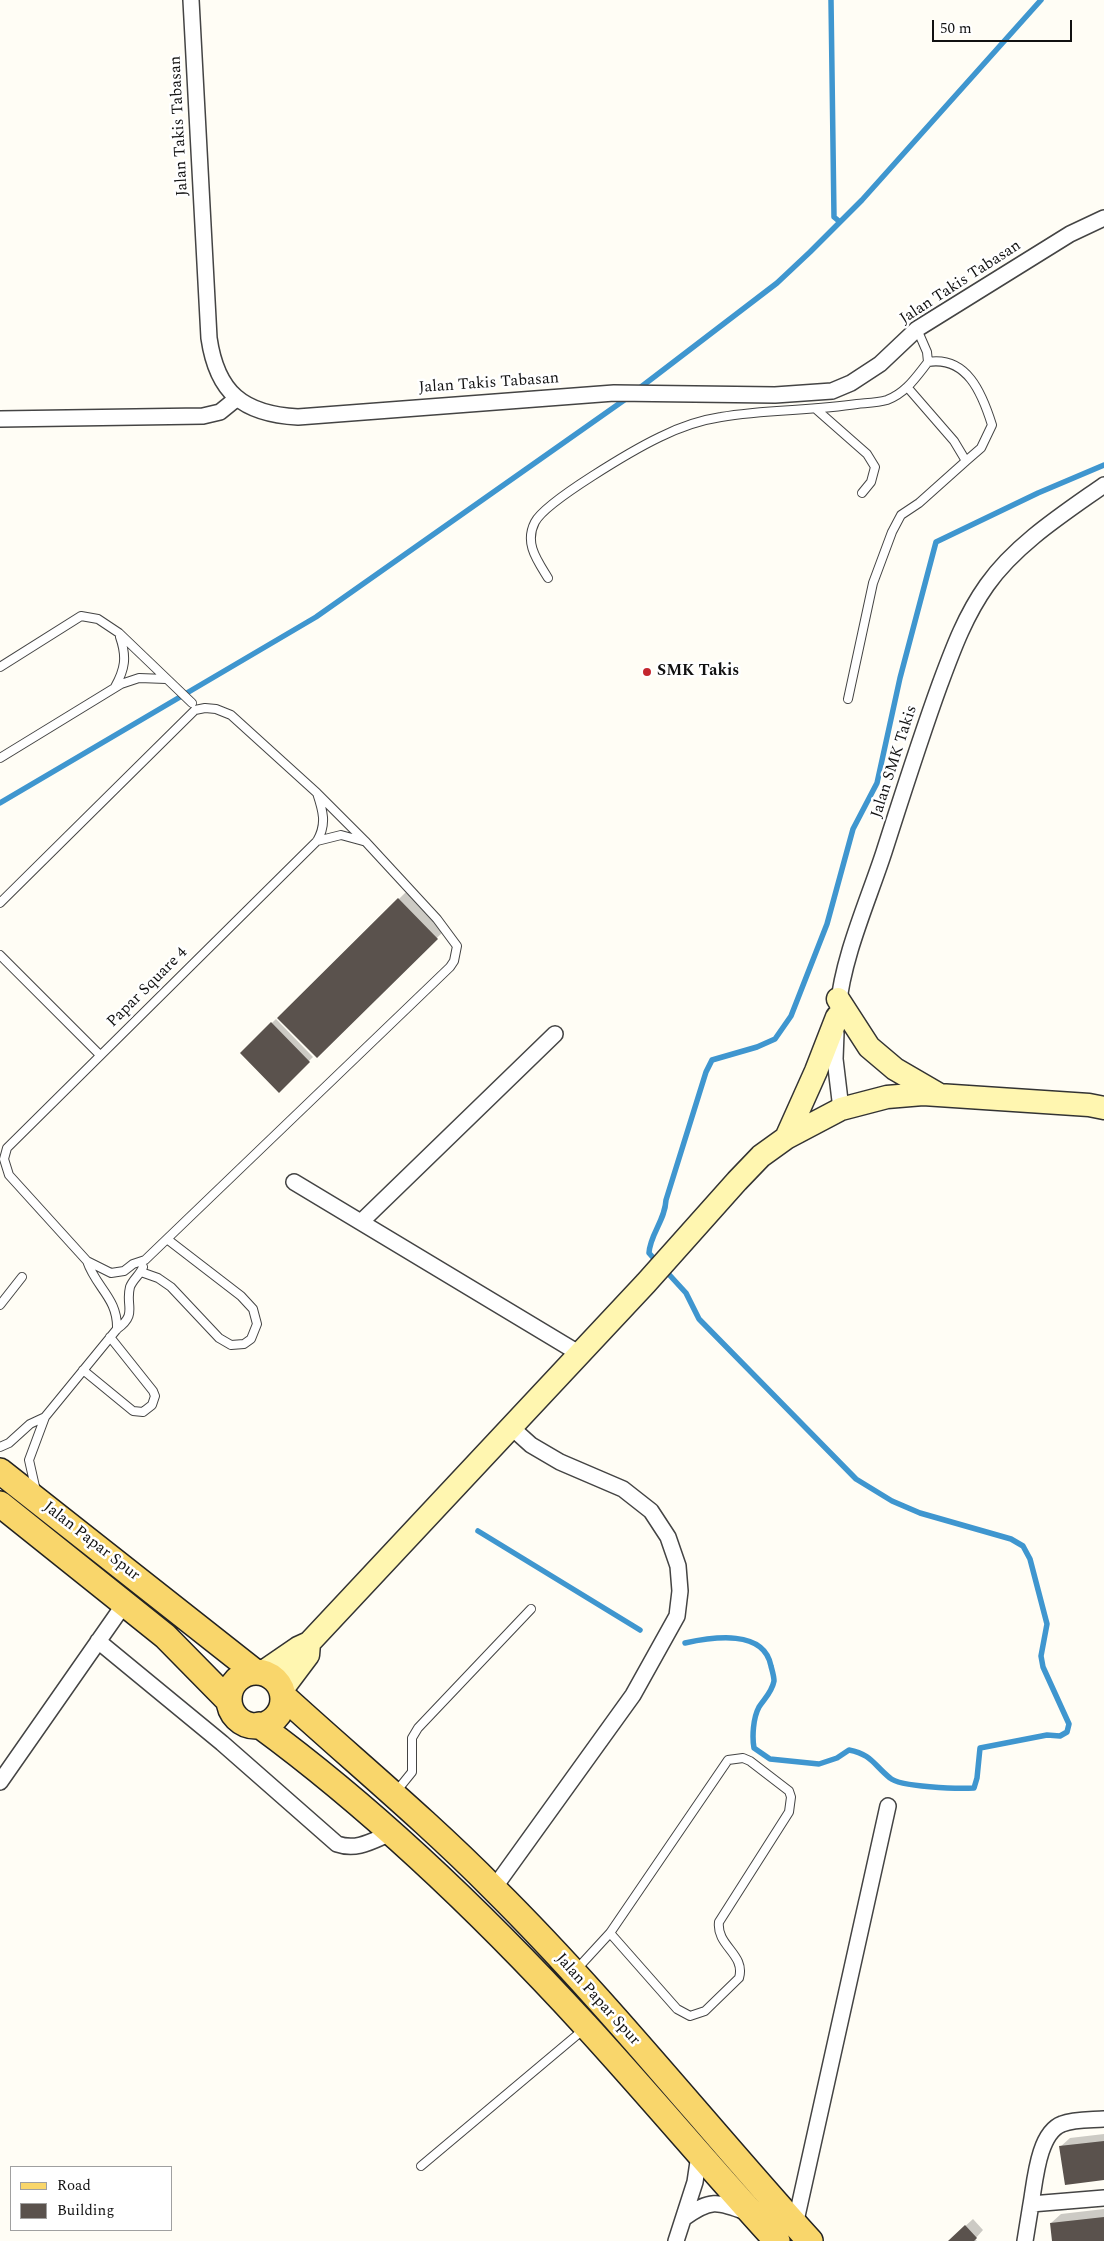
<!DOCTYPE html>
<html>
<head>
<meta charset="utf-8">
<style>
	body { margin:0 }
	#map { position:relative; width:1104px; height:2241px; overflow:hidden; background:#fffdf5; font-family:Spectral,serif }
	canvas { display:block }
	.legend { position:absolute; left:10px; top:2166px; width:162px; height:65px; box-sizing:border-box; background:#fff; border:1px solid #a0a0a0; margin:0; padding:6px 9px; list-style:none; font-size:15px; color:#111 }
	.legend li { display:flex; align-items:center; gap:10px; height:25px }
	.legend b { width:25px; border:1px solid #a0a0a0 }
	.scale { position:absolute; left:932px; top:20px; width:140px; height:22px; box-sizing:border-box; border:2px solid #111; border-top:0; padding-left:6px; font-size:15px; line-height:18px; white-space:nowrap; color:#111; -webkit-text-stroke:4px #fff; paint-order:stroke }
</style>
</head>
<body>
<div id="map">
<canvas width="1104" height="2241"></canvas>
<ul class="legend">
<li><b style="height:6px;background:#f9d66b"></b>Road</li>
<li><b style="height:14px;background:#5a524d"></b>Building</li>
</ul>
<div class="scale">50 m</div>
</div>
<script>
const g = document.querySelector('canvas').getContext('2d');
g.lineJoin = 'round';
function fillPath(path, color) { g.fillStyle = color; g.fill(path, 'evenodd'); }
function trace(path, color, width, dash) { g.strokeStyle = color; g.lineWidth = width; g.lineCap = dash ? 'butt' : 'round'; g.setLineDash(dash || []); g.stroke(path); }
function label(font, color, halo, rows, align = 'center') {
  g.font = font + ' Spectral,serif'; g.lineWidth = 5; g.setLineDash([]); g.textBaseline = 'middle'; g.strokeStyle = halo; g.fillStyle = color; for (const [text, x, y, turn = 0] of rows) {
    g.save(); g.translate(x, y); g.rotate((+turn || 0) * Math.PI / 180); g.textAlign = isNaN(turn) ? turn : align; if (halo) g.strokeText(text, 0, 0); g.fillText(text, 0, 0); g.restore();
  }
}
fillPath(new Path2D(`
	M408,890L446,929L317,1056L279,1018Z
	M276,1019L313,1057L279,1091L241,1053Z
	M1104,2134V2179L1060,2147L1070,2138Z
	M1104,2209V2241H1053L1051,2223L1061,2214Z
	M973,2219L983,2230L975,2239L977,2241H949Z`), '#0003');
trace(new Path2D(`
	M831,0L834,217L840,222
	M637,390L777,283L810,252L862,200L1041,0
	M0,803L316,617L630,396
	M657,1262L649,1253C650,1234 665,1221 666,1200L706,1072L712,1060L757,1047L775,1039L791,1016L827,924L853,829L877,783L900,678L936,542L1038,493L1104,465
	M664,1269L686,1293L699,1319L856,1479L892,1501L920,1513L1011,1539L1023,1546L1030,1559L1047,1624L1041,1656L1043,1667L1069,1724L1067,1732L1060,1736L1047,1735L980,1748L977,1778L974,1788C958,1789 900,1787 890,1778C874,1765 871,1754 849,1750L837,1758L819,1764L770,1759L754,1748C752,1737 753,1718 759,1707C765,1698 772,1692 774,1681C774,1676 772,1670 771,1666C764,1629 713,1637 685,1643
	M478,1531L640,1630`), '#3f96cf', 5.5);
fillPath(new Path2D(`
	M398,898L438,939L317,1058L277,1018Z
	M271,1022L310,1062L279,1093L240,1053Z
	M1104,2141V2180L1065,2185L1059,2146Z
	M1104,2217V2241H1052L1050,2223Z
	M965,2225L977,2238L974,2241H948Z`), '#5a524d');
const service = new Path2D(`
	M928,362C967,356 982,393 992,425L981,448L966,461
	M817,410L867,454L875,467L871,482L862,493
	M548,578C537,560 524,543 535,522C546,501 635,449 660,437C678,428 701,420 721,417C766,409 811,411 857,404C866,403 877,403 887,400C906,393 916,377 928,362L927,352L917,329
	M0,667L81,616L98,619L119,633L192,703
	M115,687C125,669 127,657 120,637
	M848,699L873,583L892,532L901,515L919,503L966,461L954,441L908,388
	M0,758L121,684L139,678L166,679
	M317,841L341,835L363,841
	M0,903L195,710L205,708L216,709L231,715L317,793L365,841L437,919L457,946L454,961L450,967L145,1260L133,1264L124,1271L111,1273L87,1261L9,1175L4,1159L7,1148L317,841C327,824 323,811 317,793
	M0,955L100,1055
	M87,1261C96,1288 118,1298 117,1329
	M141,1272L158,1278L171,1287L219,1338L231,1345L244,1344L251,1339L257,1324L253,1309L241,1296L167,1239
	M0,1305L22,1277
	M83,1370L133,1411L143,1412L152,1405L155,1396L153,1391L110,1337
	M0,1447L9,1443L30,1424L45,1417
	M36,1491L29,1460L45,1417L117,1329C138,1314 125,1306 130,1287C133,1279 140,1275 143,1267
	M395,1793L412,1772V1738L418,1728L531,1609
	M576,1970L610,1933L728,1760L743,1758L750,1761L789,1791L791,1797L789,1812L719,1922C716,1946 746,1954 739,1978L705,2011L690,2016L677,2009L610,1933
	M421,2166L583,2030`);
const minor = new Path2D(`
	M191,0L209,338C217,393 243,414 298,417L614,393L775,395L832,391L851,383L880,364L917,329L1070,234L1104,218
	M0,419L203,416L220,412L236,399
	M838,1008C843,956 868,901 884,852C902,796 920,739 940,684C953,649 965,616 987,585C1016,544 1063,514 1104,485
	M836,1033L835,1059L841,1109
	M294,1182L580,1354
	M361,1222L555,1034
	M98,1641L222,1743L337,1844C357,1851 372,1841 391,1833
	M0,1782L125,1603
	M494,1888L633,1695L677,1616L680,1591L678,1566L668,1537L651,1511L623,1489L560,1462L531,1445L511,1427
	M1031,2204C1035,2182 1038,2133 1062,2124C1074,2119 1091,2120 1104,2119
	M684,2218C710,2199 717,2201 746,2212
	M795,2225L888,1806
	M676,2241L695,2182L699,2155
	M1025,2241L1031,2204L1104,2198`);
const secondary = new Path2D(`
	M838,999L869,1047L895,1069L938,1094
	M786,1138L816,1071L837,1017
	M263,1672L298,1648L309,1643L646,1283L737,1181L761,1156L786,1138L841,1109L887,1097L923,1094L1089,1105L1104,1108
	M281,1691L308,1655L309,1643`);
const primary = new Path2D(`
	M0,1471L255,1672
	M0,1504L165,1636L229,1701
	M229 1699a27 27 0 1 1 54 0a27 27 0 1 1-54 0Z
	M283,1696C353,1760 427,1821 494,1889C606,2000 704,2124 810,2241
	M259,1725C379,1813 486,1917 586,2026C651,2097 712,2170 777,2241`);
trace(service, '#444', 10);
trace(minor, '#444', 18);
trace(secondary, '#333', 25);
trace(primary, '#222', 28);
trace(service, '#fff', 8);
trace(minor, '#fff', 15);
trace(secondary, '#fff6b0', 22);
trace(primary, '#f9d66b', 25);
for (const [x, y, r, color] of [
	[647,672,5,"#c4262e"]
]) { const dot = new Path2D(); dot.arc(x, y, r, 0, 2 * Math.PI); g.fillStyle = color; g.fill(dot); trace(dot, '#fff', 2); }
label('16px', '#111', '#fff', [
	["Jalan Takis Tabasan",180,126,-93],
	["Jalan Takis Tabasan",961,283,-33],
	["Jalan Takis Tabasan",489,384,-4],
	["Jalan SMK Takis",895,762,-72],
	["Papar Square 4",148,988,-45],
	["Jalan Papar Spur",91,1542,38],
	["Jalan Papar Spur",597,2000,48]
]);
label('bold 16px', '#111', '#fff', [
	["SMK Takis",657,672]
], 'left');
</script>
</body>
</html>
